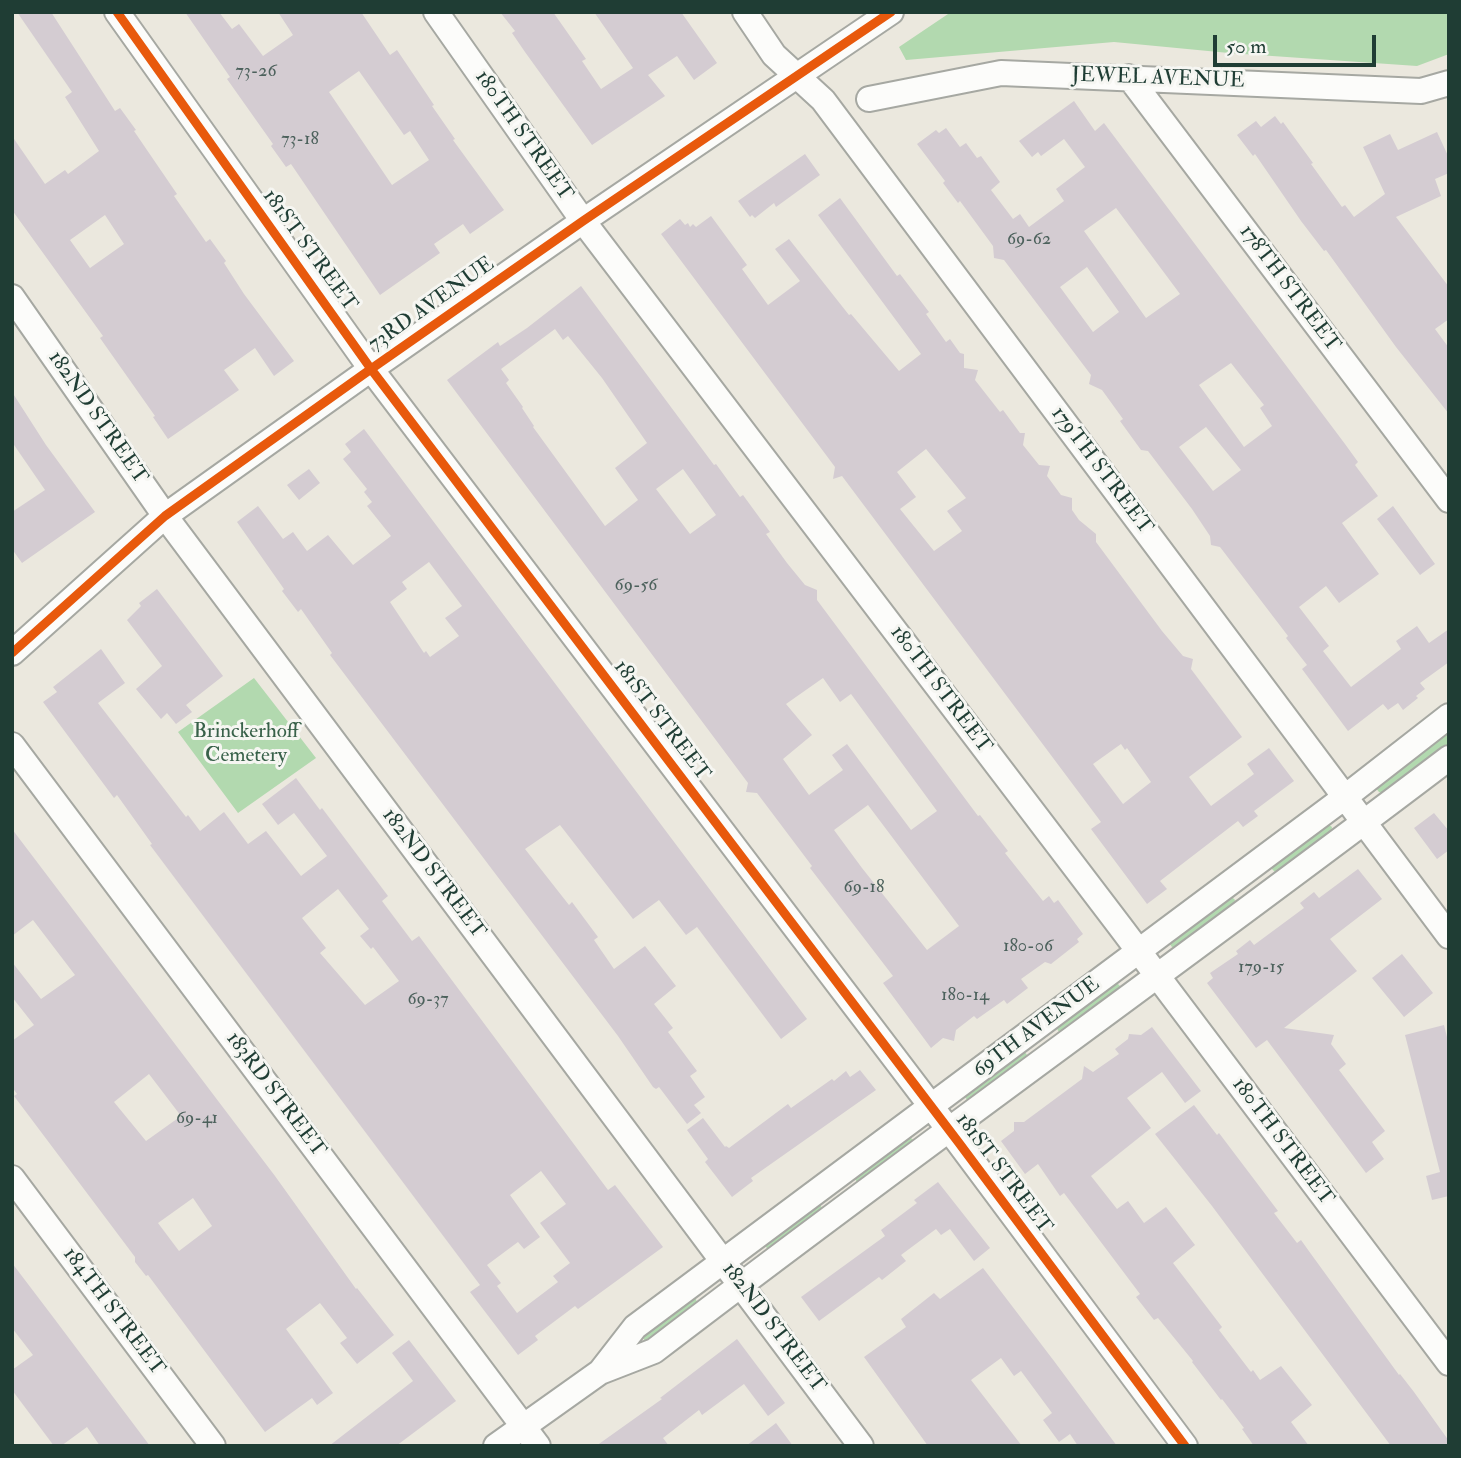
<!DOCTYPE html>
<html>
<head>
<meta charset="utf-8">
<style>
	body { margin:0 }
	#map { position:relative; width:1461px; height:1458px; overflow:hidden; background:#ebe8de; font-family:"IM FELL Double Pica",serif }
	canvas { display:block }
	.frame { position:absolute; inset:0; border:14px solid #1f3d34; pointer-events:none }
	.scale { position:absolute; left:1213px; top:35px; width:163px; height:32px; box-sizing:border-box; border:4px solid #1f3d34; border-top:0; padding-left:9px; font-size:21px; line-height:24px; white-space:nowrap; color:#1f3d34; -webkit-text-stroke:5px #f6f6f2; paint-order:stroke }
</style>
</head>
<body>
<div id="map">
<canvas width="1461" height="1458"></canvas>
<div class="frame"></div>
<div class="scale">50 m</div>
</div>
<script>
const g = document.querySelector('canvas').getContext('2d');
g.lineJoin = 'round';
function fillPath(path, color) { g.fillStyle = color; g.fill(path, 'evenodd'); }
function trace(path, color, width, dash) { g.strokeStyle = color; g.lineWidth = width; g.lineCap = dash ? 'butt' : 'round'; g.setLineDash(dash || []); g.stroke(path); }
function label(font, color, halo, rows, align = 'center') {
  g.font = font + ' "IM FELL Double Pica",serif'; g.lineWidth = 6; g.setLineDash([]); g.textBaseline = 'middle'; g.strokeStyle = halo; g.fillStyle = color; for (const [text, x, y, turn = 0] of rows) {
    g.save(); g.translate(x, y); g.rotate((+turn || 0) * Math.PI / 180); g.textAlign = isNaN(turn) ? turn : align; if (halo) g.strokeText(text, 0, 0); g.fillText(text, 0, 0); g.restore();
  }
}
fillPath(new Path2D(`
	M951,12H1449V54L1417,66L1229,53L1114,42L906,60L899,47Z
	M254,678L316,758L238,813L178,732Z
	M1449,727V747L1385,794L1379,792L1375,787Z
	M1328,824L1332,827L1331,834L1282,871L1275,872L1270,867Z
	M1231,896L1235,900L1234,906L1178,948L1172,947L1169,943Z
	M1116,982L1120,986L1119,993L1065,1032H1059L1056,1027Z
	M1024,1051L1027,1055L1026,1061L968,1101L965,1097V1090Z
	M909,1136L913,1140L912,1146L858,1183L854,1178Z
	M814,1205H820L823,1209L769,1250L765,1246L766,1241Z
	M695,1297L699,1307L646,1343L641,1334Z`), '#b2d9af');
fillPath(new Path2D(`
	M17,12H51L115,111L120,108L136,130L134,131L177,194L174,196L206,242L210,239L226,261L224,263L244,294L294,361L274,376L255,348L224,370L239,390L168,439L153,417L155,416L100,338L103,336L12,210V136L45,184L65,170L68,174L99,151L65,97L72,92ZM105,215L124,244L90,268L70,240Z
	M185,12H219L232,29L239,24L263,56L293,35L278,12H361L390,55L397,50L434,105L432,106L455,139L453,140L504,210L470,234L463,224L434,244L440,253L380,295L291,164L286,167L271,146L273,144L227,79L230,77ZM359,71L404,135L410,131L429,160L392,185L329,92Z
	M500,12H553L586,59L582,61L601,89L633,68L594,12H681L717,63L694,80L677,56L648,75L665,96L592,145L525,52L512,33L515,31Z
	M1074,101L1095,131L1104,123L1345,444L1358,462L1355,465L1378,496L1342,523L1379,574L1339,603L1326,586L1299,607L1329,646L1323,651L1351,687L1401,649L1396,641L1417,626L1429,643L1449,629V662L1420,683L1425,689L1416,696L1418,698L1403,710L1398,703L1388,710L1383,704L1348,731L1302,669L1307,665L1286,638L1288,636L1220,547L1211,545L1210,536L1192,509L1148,451L1141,450L1120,421L1123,419L1102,390L1089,384L1091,375L1004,260L994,258L993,246L960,201L958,203L943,183L945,181L917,144L936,130L939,133L946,128L960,147L966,143L977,158L981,156L1000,182L991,190L1013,219L1020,214L1029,227L1064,201L1056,189L1085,167L1064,139L1041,156L1038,152L1032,157L1019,141ZM1116,208L1180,294L1146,318L1084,231ZM1087,267L1119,312L1093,332L1060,287ZM1231,363L1264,405L1260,408L1272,426L1244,447L1199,385ZM1206,427L1241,470L1213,491L1179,447Z
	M1275,116L1281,124L1283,122L1313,163L1311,164L1342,207L1345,205L1354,217L1385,194L1363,147L1390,134L1398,150L1437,132L1449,158V173L1435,179L1441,196L1396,217L1449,287V319L1435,329L1449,348V414L1396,347L1326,250L1324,251L1301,221L1255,154L1253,156L1237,135L1256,121L1261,127Z
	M805,154L820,175L776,207L774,203L755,218L752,215L750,217L738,201Z
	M840,198L897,276L900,274L929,312L926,314L946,342L950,339L960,353L964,354V368L978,370L975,380L1000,412L1003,410L1020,433H1025L1023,445L1039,465L1050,466L1047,476L1061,495L1072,498V510L1079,520L1096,534V542L1162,631L1183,656L1193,659L1191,669L1242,737L1189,777L1211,806L1254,774L1247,764L1269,748L1294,781L1254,811L1258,816L1243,827L1238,821L1160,881L1167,889L1147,904L1091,829L1101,822L842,476L833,479L835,467L661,234L680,219L685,225L688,223L690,227L693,224L696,227L711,216L747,265L742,269L768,305L800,281L775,249L789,239L849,315L851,314L899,371L921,354L818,215ZM926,449L966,498L947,511L962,531L934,551L900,509L916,497L897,472ZM1121,744L1125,750L1127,748L1151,782L1123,804L1093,764Z
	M581,286L714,465L716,464L740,497L743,495L770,532L766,534L787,563L805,585L817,590V600L978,816L980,815L1008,851L1005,853L1043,901L1049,896L1054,903L1058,900L1083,934L1077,939L1079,942L1051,964L1045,962L1021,979L1028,988L1007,1004L1004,1000L977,1019L974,1016L956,1030L954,1041L943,1038L931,1048L883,983L893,976L810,868L812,866L757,793L746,792L748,783L447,380L498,342L500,346L527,328ZM555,329L563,340L568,336L602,378L647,443L615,468L638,500L605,526L533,427L534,426L522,408L523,407L506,383L509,380L501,369ZM683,469L716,515L690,534L656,489ZM823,678L840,702L851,694L937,811L911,830L847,744L832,755L843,770L809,795L783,759L812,735L786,704ZM868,805L959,926L927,950L862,868L834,830Z
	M12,392L46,445L95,512L22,563L12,549V512L45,490L12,442Z
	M364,429L807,1019L781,1039L697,927L686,935L659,900L633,919L560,825L525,849L569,905L572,902L598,937L594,940L614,969L645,946L676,986L654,1004L673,1028L668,1032L697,1071L690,1076L705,1097L694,1105L701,1113L687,1124L659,1087L656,1089L653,1087L618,1036L330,655L332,653L301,609L298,612L282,591L284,589L237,522L258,506L283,539L293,532L307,551L328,535L353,565L391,536L367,506L372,502L364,492L367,489L343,459L351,452L345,444ZM429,562L462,606L445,618L459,636L430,657L426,651L424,653L390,602L407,589L402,582Z
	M309,469L320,483L299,500L287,485Z
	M1393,506L1435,564L1420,575L1377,519Z
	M157,589L223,676L186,705L192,712L176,724L167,713L161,719L136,689L162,666L127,620L141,606L139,603Z
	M101,649L125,683L98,703L186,817L188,815L200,831L224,812L248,844L266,831L301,876L327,856L294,813L278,825L262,804L296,778L320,810L322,808L388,896L382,901L412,941L419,936L608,1190L615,1185L663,1247L578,1309L575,1306L535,1336L538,1340L518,1355L470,1292L480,1285L150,845L152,844L117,795L114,798L43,702L57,692L53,687ZM338,889L369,929L360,936L371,949L373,947L399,981L365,1005L320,953L326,948L302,918ZM541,1171L566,1204L540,1223L570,1263L553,1276L558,1282L517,1313L497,1286L501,1283L487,1265L518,1242L524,1249L540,1237L510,1195Z
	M1434,813L1449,831V850L1437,859L1414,828Z
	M12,829L275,1176L356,1289L357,1288L394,1335L357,1364L340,1343L347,1338L320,1303L286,1329L333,1393L317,1405L312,1398L265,1432L148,1275L146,1276L135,1262V1257L14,1096L17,1094L12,1087V1041L34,1025L12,997V962L41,999L75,975L33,920L12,936ZM149,1074L181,1116L146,1141L114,1102ZM193,1198L212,1226L179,1251L158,1223Z
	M1358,869L1382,899L1330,939L1357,971L1284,1028L1334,1035L1331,1044L1346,1064L1339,1070L1385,1131L1372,1142L1384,1159L1366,1173L1267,1040L1256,1048L1207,983L1213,978L1210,973L1238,954L1236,951L1250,940L1254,945L1304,908L1300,903L1314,892L1319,898Z
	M1402,954L1433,993L1404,1017L1372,978Z
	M1444,1025L1449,1045V1196L1432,1200L1426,1176L1440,1172L1405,1035Z
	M1152,1027L1201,1091L1185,1103L1162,1072L1127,1098L1151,1128L1091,1176L1117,1209L1128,1201L1144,1223L1166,1207L1195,1245L1173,1263L1222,1327L1219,1330L1251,1372L1253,1370L1260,1380L1281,1366L1312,1405L1291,1422L1309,1446H1254L1242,1429L1244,1428L1222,1399L1221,1400L1192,1362L1193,1361L1158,1318L1154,1320L1136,1297L1140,1294L1064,1193L1060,1196L1038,1164L1025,1174L1001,1141L1014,1131V1122H1024L1082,1079L1084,1066L1093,1072L1119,1054L1115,1049L1128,1039L1129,1034L1141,1035Z
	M860,1070L876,1090L751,1178L753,1181L732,1197L705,1162L708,1159L687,1130L703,1118L725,1147L726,1146L729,1148L788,1104L791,1108L832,1079L834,1081L846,1071L850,1077Z
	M1194,1105L1217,1135L1219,1133L1278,1211L1274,1213L1297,1243L1301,1240L1311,1254L1399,1375L1400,1374L1414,1392L1449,1441V1446H1391L1212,1206L1155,1134Z
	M938,1182L990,1248L974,1261L950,1229L941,1235L936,1229L901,1255L906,1261L882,1280L879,1277L819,1321L801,1297L885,1236L881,1230L917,1203L914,1200Z
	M12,1263L53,1317L150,1446H100L87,1427L61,1446H54L12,1390V1370L33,1355L12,1328Z
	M983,1268L1054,1361L1117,1446H1078L1070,1434L1059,1442L1043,1420L1052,1413L1021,1371L1014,1376L1001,1358L971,1380L1022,1446H928L864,1357L906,1327L901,1319L934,1293L940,1299Z
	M737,1339L785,1403L768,1416L744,1384L702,1415L699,1410L663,1438L669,1446H596L662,1399L660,1398Z
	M409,1340L456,1401L396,1446H329L413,1381L392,1353Z
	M776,1423L793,1446H746Z`), '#d4ccd2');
const minor = new Path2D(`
	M117,12L371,369L959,1143L1185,1446
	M436,12L583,221L1119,925L1449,1363
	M745,12L774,55L823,100L1449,936
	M1129,77L1449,500
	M869,99L1001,73L1421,91L1449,83
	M12,297L165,516L861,1446
	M12,653L165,516L371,369L583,221L891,12
	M12,745L538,1446
	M12,1178L213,1446
	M600,1372L635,1327L1345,797L1449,716
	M496,1446L600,1372L654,1351C916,1150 1186,958 1449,758`);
trace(minor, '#a6a8a2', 28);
trace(minor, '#fcfcfa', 24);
trace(new Path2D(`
	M117,12L371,369L959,1143L1185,1446
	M12,653L165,516L371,369L583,221L891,12`), '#e8590c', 9);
label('18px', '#4c615c', null, [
	["73-26",256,72],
	["73-18",300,140],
	["69-62",1029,240],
	["69-56",636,586],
	["69-18",864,888],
	["180-06",1028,947],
	["179-15",1261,968],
	["180-14",965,996],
	["69-37",428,1000],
	["69-41",197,1119]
]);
label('21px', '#1f3d34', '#f6f6f2', [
	["JEWEL AVENUE",1158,79,2],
	["180TH STREET",523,136,55],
	["181ST STREET",309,251,54],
	["178TH STREET",1289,289,53],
	["73RD AVENUE",432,305,-35],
	["182ND STREET",97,418,55],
	["179TH STREET",1101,471,53],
	["180TH STREET",940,690,53],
	["181ST STREET",661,721,53],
	["182ND STREET",433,874,53],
	["69TH AVENUE",1037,1028,-37],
	["183RD STREET",275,1095,53],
	["180TH STREET",1282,1142,53],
	["181ST STREET",1003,1174,53],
	["184TH STREET",113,1312,53],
	["182ND STREET",773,1328,53]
]);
label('21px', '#386149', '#f6f6f2', [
	["Brinckerhoff",246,732],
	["Cemetery",246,756]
]);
</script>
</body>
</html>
